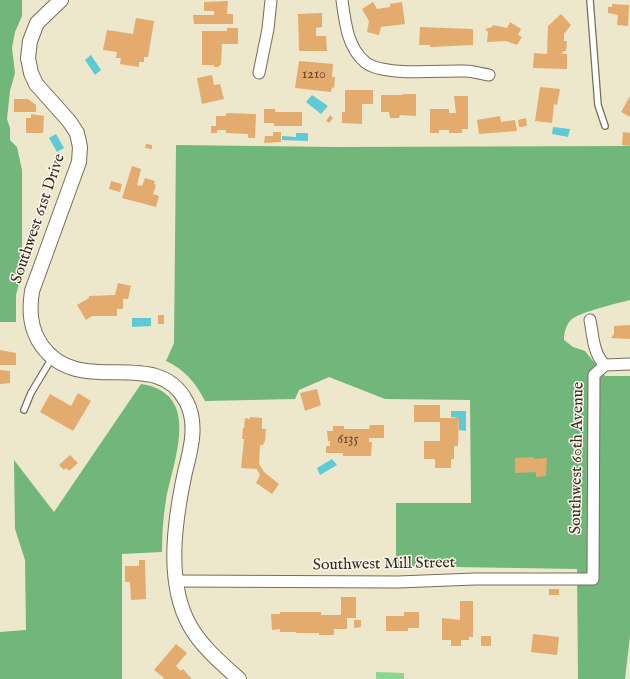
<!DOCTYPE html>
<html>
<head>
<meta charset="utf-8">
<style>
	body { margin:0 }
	canvas { display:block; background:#ede7cb }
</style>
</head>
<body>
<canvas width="630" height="679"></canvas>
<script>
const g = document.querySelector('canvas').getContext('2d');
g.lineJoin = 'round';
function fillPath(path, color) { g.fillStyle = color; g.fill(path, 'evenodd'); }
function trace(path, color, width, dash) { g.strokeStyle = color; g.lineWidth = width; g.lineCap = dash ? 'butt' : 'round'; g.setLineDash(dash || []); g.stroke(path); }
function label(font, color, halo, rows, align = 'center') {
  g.font = font + ' "IM FELL English",serif'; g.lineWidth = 3; g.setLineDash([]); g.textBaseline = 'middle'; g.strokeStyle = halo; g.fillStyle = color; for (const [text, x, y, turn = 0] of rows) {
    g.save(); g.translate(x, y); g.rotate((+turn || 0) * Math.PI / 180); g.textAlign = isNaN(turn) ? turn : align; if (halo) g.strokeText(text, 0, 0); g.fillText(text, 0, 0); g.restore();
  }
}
fillPath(new Path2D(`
	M376,672L404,673V679H376Z`), '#8cd692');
fillPath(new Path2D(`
	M0,0H22V16L15,32L12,48L15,73L10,91L7,119L10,128V140L17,147L22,170V272L16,295V322H0Z
	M176,145L335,147L630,146V300C618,303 581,312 572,319C566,324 564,333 564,340L573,347L585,351L605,376H630V636L625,679H578L577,569L396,566V503H471L470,400L385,399L329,377L299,390L295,399L205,401C196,383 184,369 166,361L174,343Z
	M141,384C203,393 173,461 166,500C163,517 162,535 162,552L122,554V679H0V632L26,630L25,560L15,529L14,460L54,512Z`), '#71b77c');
fillPath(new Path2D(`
	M91,55L101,70L95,75L85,60Z
	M312,95L328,106L321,114L306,102Z
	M553,127L570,129L568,137L552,134Z
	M296,133H308V141L282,140V136L296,137Z
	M56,134L64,148L57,152L49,138Z
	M132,318H151V326L132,327Z
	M451,411H466V431L459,430V418L451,417Z
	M332,459L337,465L320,475L317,468Z`), '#5dcad5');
fillPath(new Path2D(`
	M228,1L227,14H233V24H194L193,15H214V11H204V2Z
	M373,2L377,9L390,7V4L402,2L405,24L381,27L379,35L367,32L369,21L362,9Z
	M612,4L629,5L628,26L617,25L618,15L608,13V7H612Z
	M322,13V27L316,28V36H326L327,51H299L298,14Z
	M561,14L571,25L564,34V41H567L566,51H563L562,54H567V69L533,68L534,53L547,54L548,26Z
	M136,18L154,21L148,57H144V62H139V67L120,64L121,58H116L117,52L103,50L107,30L133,34Z
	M510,22L521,29L518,35L522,37L517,45L506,41L487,42L488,32L485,29L492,27L493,25L507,28Z
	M420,27L473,29V45L430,47V45H419Z
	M227,28H238V44H222L221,65H219V67H214V65H202V31H227Z
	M299,61L333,64L332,77H335L334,88L332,87L331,92L295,88Z
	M212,75L214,85L220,84L224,99L202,104L197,78Z
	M540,87L560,89L557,105L554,104L552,123L535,121Z
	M345,90H373V104H362V124L342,123V112H345Z
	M402,94H416V116L400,115L399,118H390L389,112H381V95H403Z
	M454,96H468V129H462V133H449V130H439V133H430V109H449V113H456Z
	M630,96V117L621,112Z
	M14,99H28L36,105V112H14Z
	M264,109H275V112H302V126H274V123H264Z
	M226,113L256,114L255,138H248V134L226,133V130H217V133H211V126H216V116H226Z
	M31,114L44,116L43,133H26V118H31Z
	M330,115L333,118L329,123L326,121Z
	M500,116L501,122L515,120L517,131L479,134L477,120Z
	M526,118L527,126L519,127L518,120Z
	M273,132H281V142L264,143L265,136H273Z
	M623,132L630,133V146L622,145Z
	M146,144L152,145V149L145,148Z
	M132,166L141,169L137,185L142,186L145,178L155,181L154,184L156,185L153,194L159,196L156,207L122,198Z
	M111,181L122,184L120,192L109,189Z
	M118,283L131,286L128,299H123V309H117V316H92L86,320L77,305L89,298V296L115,295Z
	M158,315H164V324H158Z
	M630,325V339L611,338L614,334V326Z
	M0,350L16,353V365H0Z
	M0,370L10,371V383L0,384Z
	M317,389L321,405L305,411L300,393Z
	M78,393L91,401L73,431L40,412L50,394L71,406Z
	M414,405H440V418H459L458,446H454V459H451V468H435V459H424V441H440V422H414Z
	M250,417L262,418V429H266L265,441L263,445H260L259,464L264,472L279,484L272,494L256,483L260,475L257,469L241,468L244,439H242L243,428H244L245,418L250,419Z
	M370,425H384V438H369V442H372L371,456H343V453H326V446H330V441H328L327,431H333V426H344V429H369Z
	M70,455L78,463L69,471L66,468L64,470L59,465Z
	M534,457V459L547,458L546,476L536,477V472L515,473V458Z
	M139,560H145L146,599L131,600L130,582H125V566H139Z
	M549,589H559V595H549Z
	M341,597H356V618H347V629H334V635H319V633H296V632H280V629L272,630L271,614H280V612H321V615H341Z
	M460,601H473V637H469V640H461V646H451V640H442V618L460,620Z
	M404,612H419V628H408V631H386V616H404Z
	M354,620H361V627L354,628Z
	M533,634L559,637L557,655L531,652Z
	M481,636H491V646H481Z
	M176,644L187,653L176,666L181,671L183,669L192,679H163L164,678L154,670Z`), '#e4ab6e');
const service = new Path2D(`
	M590,0L598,105L605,126
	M24,410L31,393L52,358`);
const minor = new Path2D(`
	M342,0C345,21 347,47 365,62C383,77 441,70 465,71C473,71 481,74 489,75
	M259,73L268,29L271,0
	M590,320C593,335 593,354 605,365
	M605,365L630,364
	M176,581L398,582L475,579H593L594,375L605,365`);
const tertiary = new Path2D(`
	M61,0L37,23L30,41L28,58L31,73L36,84L69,121L77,133L80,147L79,162L32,291C29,311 30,329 42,346C80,399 156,345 186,401C198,423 191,449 185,472C175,519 165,582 190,626C202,647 221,663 239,679`);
trace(service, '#796c5b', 8);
trace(minor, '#796c5b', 13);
trace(tertiary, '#796c5b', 16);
trace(service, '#fff', 5.5);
trace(minor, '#fff', 11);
trace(tertiary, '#fff', 14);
label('14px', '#654a32', null, [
	["1210",314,75],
	["6135",348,440]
]);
label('16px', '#3b2a1e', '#fbf7ec', [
	["Southwest 61st Drive",39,219,-71],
	["Southwest 60th Avenue",578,458,-89],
	["Southwest Mill Street",384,565,-1]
]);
</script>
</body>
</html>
